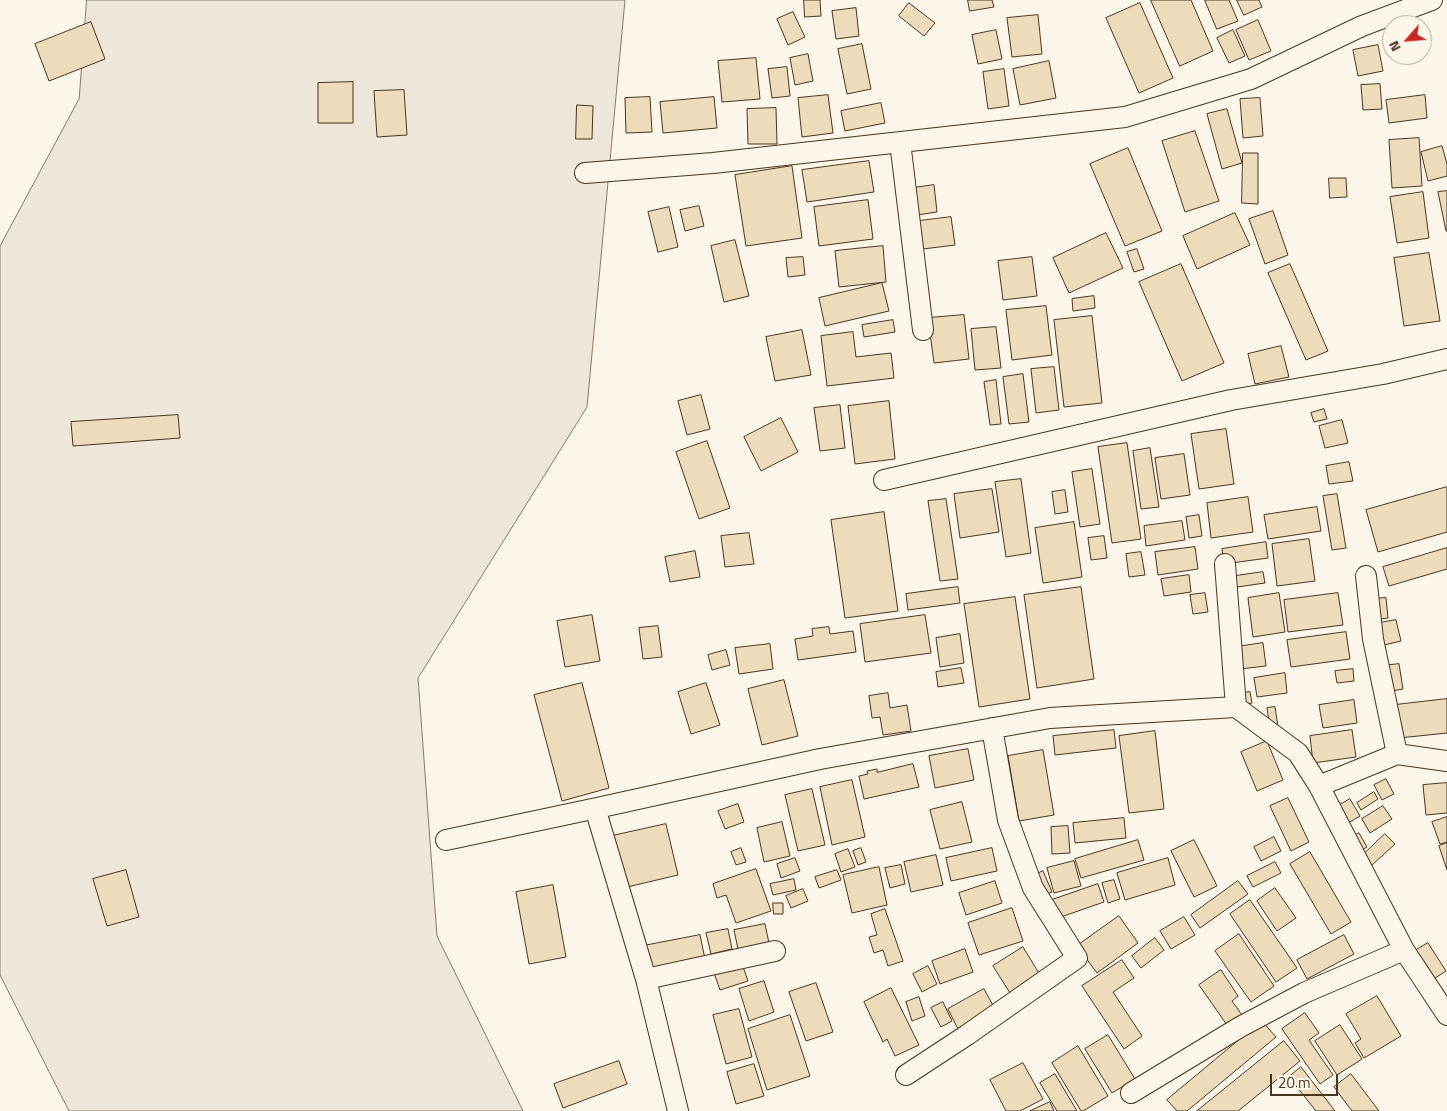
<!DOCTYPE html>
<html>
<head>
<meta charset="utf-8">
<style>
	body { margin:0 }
	#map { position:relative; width:1447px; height:1111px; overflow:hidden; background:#fbf6e9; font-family:"Titillium Web",sans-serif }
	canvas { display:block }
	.north { position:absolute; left:1382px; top:15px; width:50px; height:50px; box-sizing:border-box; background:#fbf6e9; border:1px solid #b4a999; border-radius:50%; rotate:243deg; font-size:14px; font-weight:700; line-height:20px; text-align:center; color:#4a3520 }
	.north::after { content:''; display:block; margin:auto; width:18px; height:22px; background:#c62828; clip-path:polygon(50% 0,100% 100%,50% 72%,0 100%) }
	.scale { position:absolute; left:1270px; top:1074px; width:68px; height:22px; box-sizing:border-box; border:2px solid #4a3520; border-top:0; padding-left:6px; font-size:15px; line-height:18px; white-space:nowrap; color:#4a3520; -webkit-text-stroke:4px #fbf6e9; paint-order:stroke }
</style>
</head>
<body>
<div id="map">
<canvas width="1447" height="1111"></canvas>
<div class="north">N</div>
<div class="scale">20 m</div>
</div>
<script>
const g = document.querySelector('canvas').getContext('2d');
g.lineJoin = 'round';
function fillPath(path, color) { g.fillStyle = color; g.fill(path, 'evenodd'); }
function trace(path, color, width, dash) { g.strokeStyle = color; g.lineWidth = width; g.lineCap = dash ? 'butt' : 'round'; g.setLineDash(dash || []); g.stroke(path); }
const green = new Path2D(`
	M87,0H625L587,407L418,678L437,936L523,1111H69L0,975V246L79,99Z`);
fillPath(green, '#ede6d9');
trace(green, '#887966', 1);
const building = new Path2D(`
	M804,0H820L821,16L805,17Z
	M968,0H992L994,7L970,11Z
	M1151,0H1191L1213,51L1180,66Z
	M1205,0H1229L1238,21L1217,29Z
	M1237,0H1259L1262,7L1244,15Z
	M909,3L935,23L924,36L899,16Z
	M1140,3L1173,78L1139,93L1106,18Z
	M856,8L859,36L836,39L832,11Z
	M793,12L805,37L788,45L777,19Z
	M1038,15L1042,54L1012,57L1007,18Z
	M1258,20L1271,51L1249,60L1236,30Z
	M91,22L105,59L49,81L35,44Z
	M996,30L1002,59L978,64L972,35Z
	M1233,30L1245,56L1229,63L1217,38Z
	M862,44L871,89L847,94L838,49Z
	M1378,45L1383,71L1358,76L1353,50Z
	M808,54L813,81L795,85L790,58Z
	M756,58L760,99L722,102L718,61Z
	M1049,61L1056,98L1020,105L1013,69Z
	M787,67L790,96L772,98L768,69Z
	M1004,69L1009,106L988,109L983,72Z
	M353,82V123H318V83Z
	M1380,84L1382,109L1363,110L1361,85Z
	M404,90L407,135L377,137L374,91Z
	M828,95L833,133L802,137L798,98Z
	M1425,95L1427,118L1389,123L1386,100Z
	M650,97L652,132L626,133L625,98Z
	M714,97L717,128L663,133L660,102Z
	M1260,98L1263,136L1243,138L1240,99Z
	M881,103L885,123L845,131L841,111Z
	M577,105L593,106L592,139H576Z
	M776,108L777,144H748L747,109Z
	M1227,109L1242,163L1222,169L1207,114Z
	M1195,131L1219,201L1185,212L1162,141Z
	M1419,138L1422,186L1392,188L1389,140Z
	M1442,146L1447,164V176L1428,181L1421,152Z
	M1128,148L1162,231L1125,246L1090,164Z
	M1243,153H1258V204L1242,203Z
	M869,161L874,192L807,202L802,170Z
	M792,166L802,238L746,246L735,175Z
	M1329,178H1346L1347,197L1330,198Z
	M934,185L937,212L917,215L913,188Z
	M1447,191V231H1446L1438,192Z
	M1423,192L1429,238L1397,243L1390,197Z
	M868,200L873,239L819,246L814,207Z
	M699,206L704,226L685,231L680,210Z
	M669,207L678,247L658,252L648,212Z
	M1273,211L1288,255L1265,264L1249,219Z
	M1235,213L1250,245L1197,269L1183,236Z
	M951,217L955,245L915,250L911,222Z
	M1106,233L1123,268L1069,293L1053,258Z
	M735,240L749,296L724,302L711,246Z
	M883,246L886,282L839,287L835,251Z
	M1137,249L1144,269L1134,272L1127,252Z
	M1429,253L1440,321L1404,326L1394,258Z
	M803,257L805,275L788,277L786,258Z
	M1032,257L1037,296L1003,300L998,261Z
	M1181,264L1224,363L1182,381L1139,282Z
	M1290,264L1328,351L1306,360L1268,273Z
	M882,283L889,311L825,326L819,298Z
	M1094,296L1095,308L1073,311L1072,299Z
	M1046,306L1052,355L1012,360L1006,310Z
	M964,315L969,359L934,363L928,318Z
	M1092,316L1102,403L1064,407L1054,320Z
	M893,320L895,332L864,337L862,325Z
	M996,327L1001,368L975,370L971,329Z
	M802,330L811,375L775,381L766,337Z
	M853,332L856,357L891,353L894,378L827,386L821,336Z
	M1281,346L1289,377L1255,384L1248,354Z
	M1054,367L1059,410L1036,413L1031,369Z
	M1023,374L1029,422L1009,424L1003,377Z
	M996,380L1001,424L990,425L984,382Z
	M701,395L710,429L687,435L678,401Z
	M889,401L895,459L855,464L848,406Z
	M840,405L845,448L820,451L814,408Z
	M1324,409L1327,419L1314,422L1311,413Z
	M178,415L180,438L73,446L71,422Z
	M781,418L798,452L761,471L744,437Z
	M1342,420L1348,443L1325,448L1319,426Z
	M1226,429L1234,484L1199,489L1191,434Z
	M707,441L730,508L699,519L676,452Z
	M1127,443L1141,539L1112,543L1098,447Z
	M1150,448L1159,507L1141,509L1133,451Z
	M1184,454L1190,495L1161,499L1155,458Z
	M1349,462L1353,481L1329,484L1326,466Z
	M1092,469L1100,524L1080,527L1072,472Z
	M1021,479L1031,553L1006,557L995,482Z
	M1447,487V532L1378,552L1366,510Z
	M992,489L999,532L960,538L954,494Z
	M1065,490L1068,512L1055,514L1052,492Z
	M1337,494L1346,548L1332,550L1323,496Z
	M1248,497L1253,532L1211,538L1207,503Z
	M946,499L958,579L940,581L928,501Z
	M1317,507L1321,531L1268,539L1264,515Z
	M884,512L898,611L845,618L831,520Z
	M1199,515L1202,536L1189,538L1186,517Z
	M1182,521L1185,540L1146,546L1144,526Z
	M1074,522L1082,577L1043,583L1035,528Z
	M749,533L754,564L725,567L721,536Z
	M1104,536L1107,558L1091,560L1088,538Z
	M1309,539L1315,581L1277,586L1272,544Z
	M1266,542L1268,558L1224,564L1222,549Z
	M1195,547L1198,569L1158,575L1155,552Z
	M1447,548V569L1389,586L1383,567Z
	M695,551L700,577L670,582L665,557Z
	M1141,552L1145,575L1129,577L1126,554Z
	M1263,572L1265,583L1230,588L1229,577Z
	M1189,575L1191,592L1164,596L1161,579Z
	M958,587L960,603L908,610L906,594Z
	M1081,587L1094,679L1037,688L1024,595Z
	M1205,593L1208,612L1193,614L1190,595Z
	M1279,593L1285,632L1253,637L1248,598Z
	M1338,593L1343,625L1288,632L1284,600Z
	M1015,597L1030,699L979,707L964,604Z
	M1386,598L1388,618L1373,620L1371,599Z
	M592,615L600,661L565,667L557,621Z
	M925,615L931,653L865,662L860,624Z
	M1396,620L1401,641L1384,645L1380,623Z
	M658,626L662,657L643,659L639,628Z
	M829,627L830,634L853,631L856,652L798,660L795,639L813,636L812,629Z
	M1346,632L1350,659L1291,667L1287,640Z
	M960,634L964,663L940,667L936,638Z
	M1263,643L1266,666L1240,669L1236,647Z
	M770,644L773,669L739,674L735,648Z
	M726,650L730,665L712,670L708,655Z
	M1399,664L1403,689L1386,692L1382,666Z
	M961,668L964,683L938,687L936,672Z
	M1353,669L1354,681L1337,683L1335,671Z
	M1285,673L1287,693L1257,697L1254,678Z
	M784,680L798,736L762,745L748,689Z
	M582,683L609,788L562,801L534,695Z
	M706,683L720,725L691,734L678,692Z
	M1250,692L1252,703L1240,705L1238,694Z
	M888,693L890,708L907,705L911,731L883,735L880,717L872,718L869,696Z
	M1447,699V733L1399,738L1395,705Z
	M1354,700L1357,723L1323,728L1319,705Z
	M1275,707L1278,727L1270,728L1267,708Z
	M1114,730L1116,748L1055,755L1053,736Z
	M1352,730L1356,757L1313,763L1310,736Z
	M1155,731L1164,809L1129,813L1119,736Z
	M1267,741L1283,780L1257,791L1241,752Z
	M968,749L974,780L935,788L929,756Z
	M1043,750L1054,815L1019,821L1008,756Z
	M913,764L919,787L864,799L859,776L868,774L867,771L877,769V772Z
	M1386,779L1394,794L1382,800L1374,785Z
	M852,780L865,837L832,845L820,787Z
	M1447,783V813L1426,815L1423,785Z
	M812,789L825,845L798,851L785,795Z
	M1374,792L1378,799L1361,810L1357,803Z
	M1288,798L1309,842L1291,851L1270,806Z
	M1350,799L1360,816L1343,826L1333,809Z
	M962,802L972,842L940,849L930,810Z
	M738,804L744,822L725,829L718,811Z
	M1383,806L1392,819L1370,833L1362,819Z
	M1447,817V842L1440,844L1432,822Z
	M1124,818L1126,838L1075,843L1073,823Z
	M782,822L790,856L764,862L757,828Z
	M666,824L678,875L623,888L612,836Z
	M1068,826L1070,853L1052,854L1051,827Z
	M1359,833L1367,847L1358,852L1350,838Z
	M1385,834L1395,844L1371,866L1362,856Z
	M1274,837L1281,851L1261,861L1254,847Z
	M1138,840L1144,860L1081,878L1075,859Z
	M1194,840L1217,886L1194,897L1171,851Z
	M1447,843V870L1439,846Z
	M741,848L746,862L736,865L731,852Z
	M861,848L866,862L858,865L853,851Z
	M992,848L997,871L951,881L946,858Z
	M848,849L855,867L841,872L835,854Z
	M1310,852L1351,922L1331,934L1290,864Z
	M936,855L943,885L911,892L904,862Z
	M795,858L800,871L781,878L777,864Z
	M1168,858L1175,885L1125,900L1117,873Z
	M1074,861L1081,886L1054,893L1047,868Z
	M1275,862L1281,873L1253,887L1247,876Z
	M901,865L905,884L890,888L885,868Z
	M879,867L887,905L852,913L843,875Z
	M756,869L771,911L736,923L726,895L717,898L713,884Z
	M126,870L139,917L107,926L93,879Z
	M837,870L841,880L819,888L815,877Z
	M1043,871L1052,892L1042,896L1033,876Z
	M794,879L796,890L773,895L770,884Z
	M1114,880L1120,899L1108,903L1102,883Z
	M995,881L1002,903L966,915L959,893Z
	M1238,881L1248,894L1200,928L1191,915Z
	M1098,884L1104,902L1055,919L1049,901Z
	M553,885L566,957L529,964L516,892Z
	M1275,888L1296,918L1277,931L1257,901Z
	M803,889L808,901L791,908L786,896Z
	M1250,900L1297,968L1276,982L1230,914Z
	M773,903H783V914H774Z
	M1012,908L1023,941L979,955L968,923Z
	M885,909L903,961L888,966L883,950L874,953L869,937L877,935L871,914Z
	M1119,916L1138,943L1097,973L1077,946Z
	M1184,917L1195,935L1171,949L1160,931Z
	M765,924L769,943L738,949L734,930Z
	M728,929L732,949L711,954L706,933Z
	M1239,934L1274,986L1251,1002L1215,951Z
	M700,935L705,959L648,970L643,946Z
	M1344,935L1354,954L1307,979L1297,960Z
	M1155,938L1164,950L1141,968L1132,956Z
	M1428,943L1446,971L1432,980L1413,952Z
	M1023,947L1040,975L1010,993L993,966Z
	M965,949L973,972L940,984L932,961Z
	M1122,960L1134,978L1113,992L1142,1036L1124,1049L1082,986Z
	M741,961L748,981L720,990L713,970Z
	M928,966L937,984L922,992L913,974Z
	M1221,970L1238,996L1232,1001L1242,1015L1227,1025L1199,985Z
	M764,981L774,1012L749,1021L739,989Z
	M816,983L833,1032L806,1041L789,992Z
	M891,988L919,1045L895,1056L887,1039L883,1042L864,1002Z
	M984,989L995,1009L958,1029L948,1009Z
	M1377,996L1401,1036L1364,1058L1355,1043L1361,1039L1346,1014Z
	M919,997L925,1016L912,1021L906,1002Z
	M943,1002L952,1021L941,1027L931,1008Z
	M739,1009L752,1057L726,1064L713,1015Z
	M1305,1013L1319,1033L1309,1040L1333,1075L1320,1084L1282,1029Z
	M790,1015L810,1076L767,1090L748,1029Z
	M1262,1021L1276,1037L1187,1111H1177L1167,1100Z
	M1340,1025L1362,1059L1337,1075L1315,1041Z
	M1108,1035L1135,1079L1112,1093L1085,1049Z
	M1284,1041L1300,1061L1238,1111H1197Z
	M1078,1046L1108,1096L1083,1111H1081L1052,1063Z
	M619,1061L627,1084L563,1108L554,1084Z
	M1023,1063L1043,1099L1020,1111H1006L990,1080Z
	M754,1064L764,1096L736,1104L727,1072Z
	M1301,1067L1335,1111H1316L1289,1077Z
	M1055,1074L1077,1111H1057L1040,1083Z
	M1351,1074L1379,1111H1352L1334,1087Z
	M1050,1102L1054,1111H1030Z`);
fillPath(building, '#ecdcbc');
trace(building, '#4a3520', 1);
const minor = new Path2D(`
	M900,142L923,330
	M585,173L713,163L1125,117L1251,79L1362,26L1432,0
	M884,480L1231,400L1383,374L1447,359
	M1225,564L1236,707
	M1366,576L1373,639L1397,754
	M1319,786L1397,754L1447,761
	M446,840L597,808
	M775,951L646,979L598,818L597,808L820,759L1050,718L1236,707L1298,753L1319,786L1404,950L1447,1015
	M646,979L678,1111
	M906,1075L967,1035L1077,958L1033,888L1008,820L992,728
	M1131,1093L1240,1027L1304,993L1404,950`);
trace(minor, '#4a3520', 22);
trace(minor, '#fbf6e9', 20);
</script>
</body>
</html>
